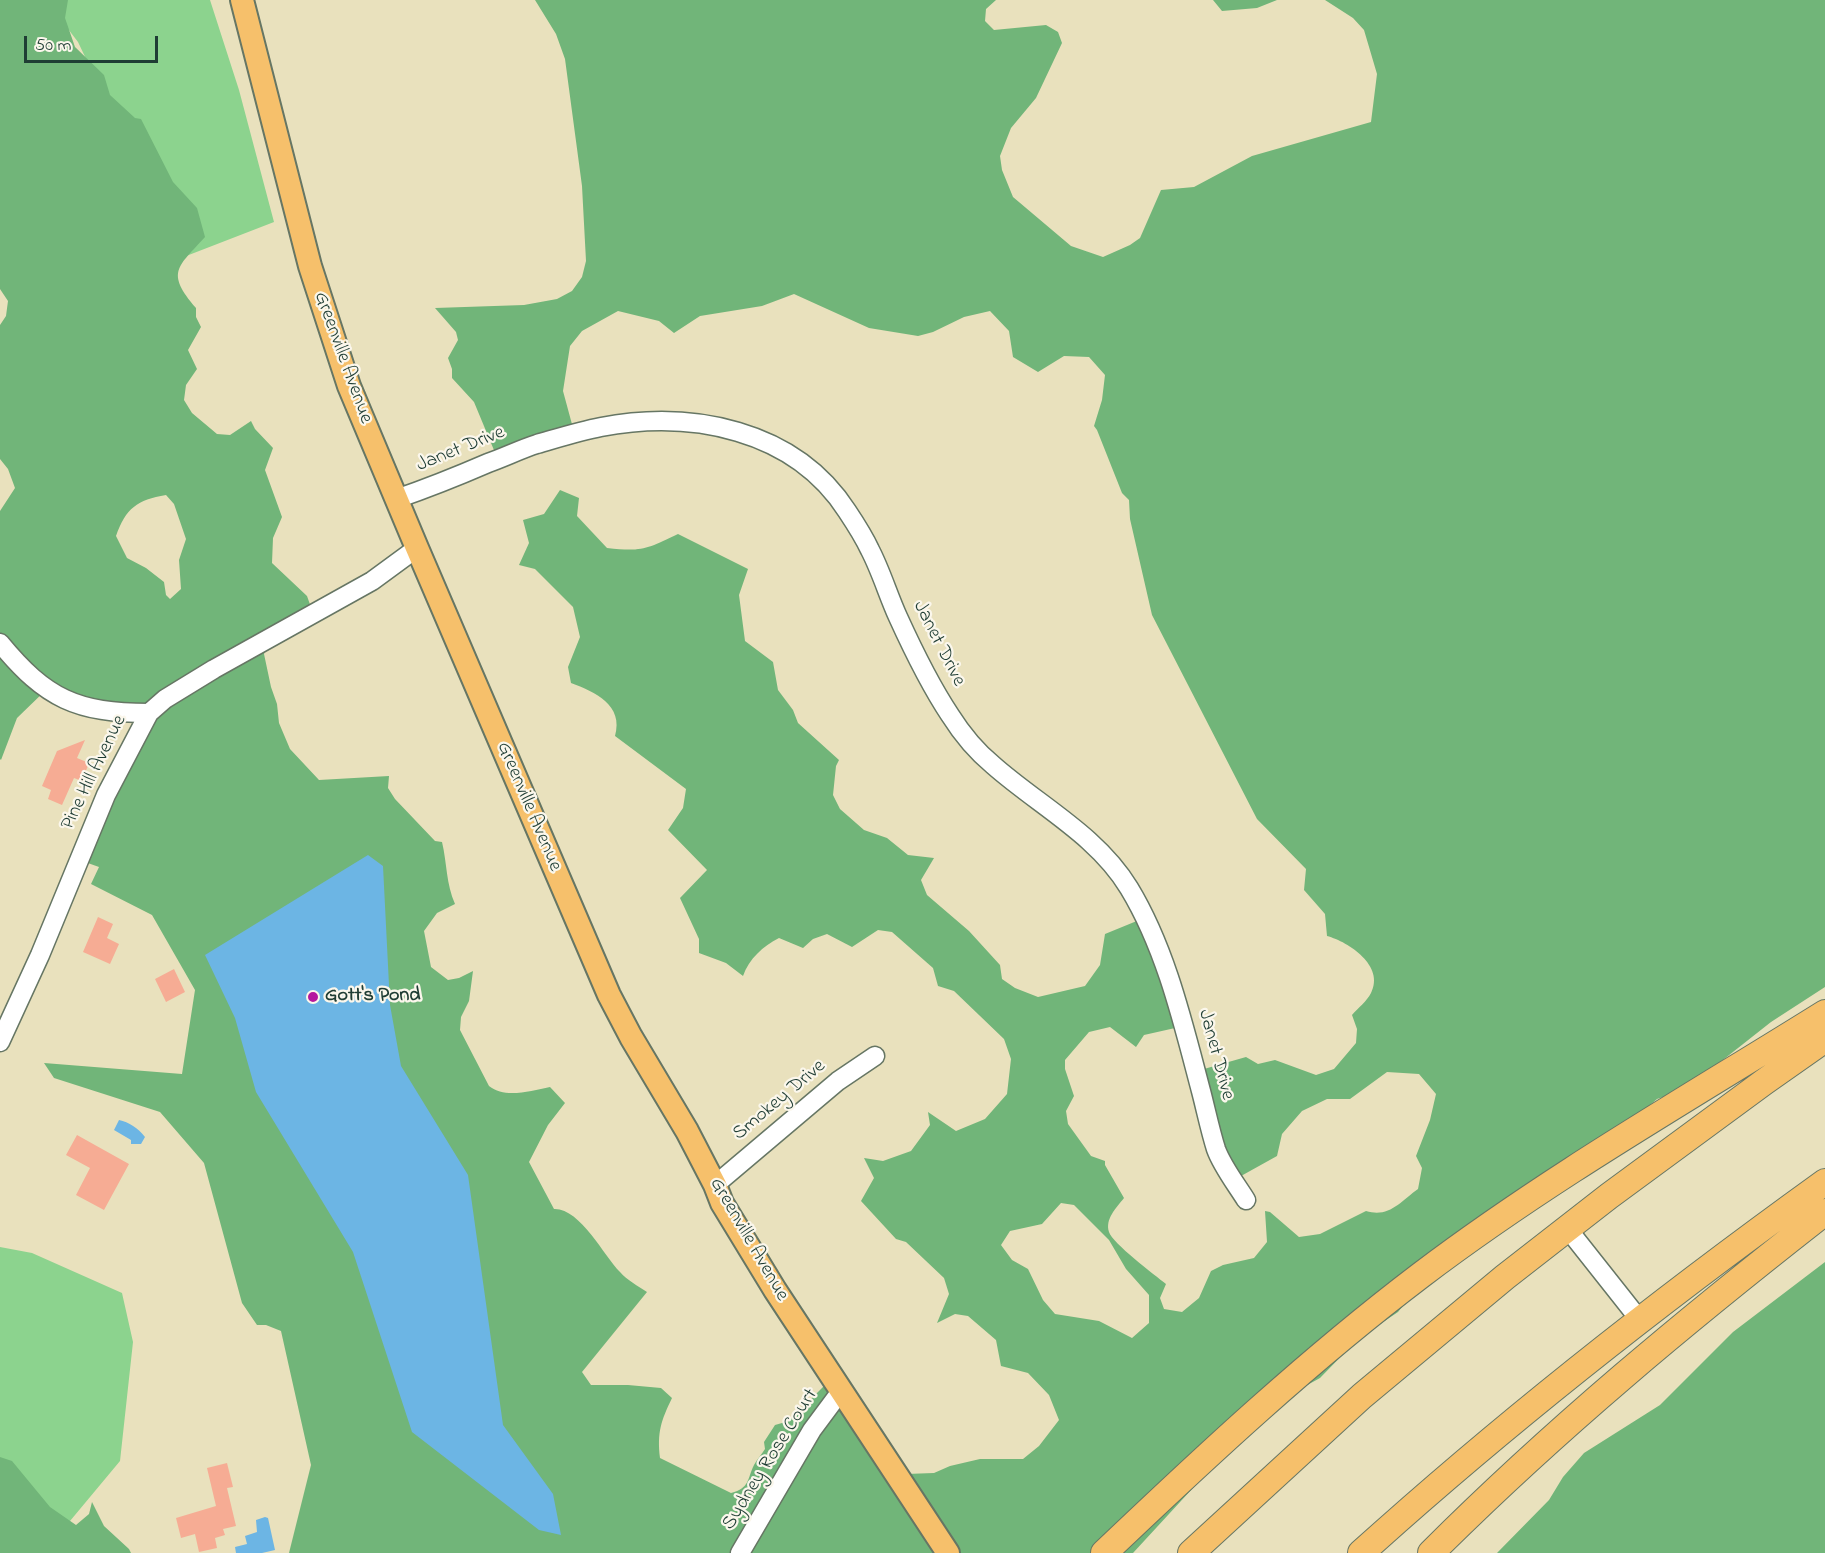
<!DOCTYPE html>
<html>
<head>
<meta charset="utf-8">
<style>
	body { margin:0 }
	#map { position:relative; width:1825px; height:1553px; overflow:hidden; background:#e9e1bd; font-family:"Indie Flower",sans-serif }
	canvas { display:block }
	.scale { position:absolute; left:24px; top:36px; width:134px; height:27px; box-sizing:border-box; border:3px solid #1f3d34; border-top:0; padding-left:8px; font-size:18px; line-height:21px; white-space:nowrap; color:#1f3d34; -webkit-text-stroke:4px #fbf7ec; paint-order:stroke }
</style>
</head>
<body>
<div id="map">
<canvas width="1825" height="1553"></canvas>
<div class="scale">50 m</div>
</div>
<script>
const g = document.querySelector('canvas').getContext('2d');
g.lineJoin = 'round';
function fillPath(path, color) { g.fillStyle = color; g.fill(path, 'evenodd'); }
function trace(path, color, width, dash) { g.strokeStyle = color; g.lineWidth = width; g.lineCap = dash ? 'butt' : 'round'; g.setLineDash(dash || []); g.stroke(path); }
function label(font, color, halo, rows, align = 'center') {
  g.font = font + ' "Indie Flower",sans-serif'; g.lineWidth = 4.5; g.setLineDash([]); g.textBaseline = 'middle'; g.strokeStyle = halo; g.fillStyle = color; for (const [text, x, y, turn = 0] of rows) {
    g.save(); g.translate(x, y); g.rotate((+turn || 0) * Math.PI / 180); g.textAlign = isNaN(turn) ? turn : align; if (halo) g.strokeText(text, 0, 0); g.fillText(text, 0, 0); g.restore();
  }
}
fillPath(new Path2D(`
	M46,0H210L239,90L274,222L181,258L78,42Z
	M0,1247L32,1253L122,1293L133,1342L120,1461L60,1533L0,1473Z`), '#8cd38e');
fillPath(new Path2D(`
	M0,0H68L65,18L75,47L104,75L110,95L135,118L141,119L173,182L197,208L205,237C178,267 165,272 196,308V317L201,327L188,350L197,369L186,385L184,400L192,413L217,434L230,435L251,421L255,429L273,448L265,470L282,517L273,538L272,563L307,596L313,613L267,644L264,654L271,687L277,704L279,723L290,749L319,780L389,776L388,788L395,799L435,841L442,842C447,863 446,884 455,904L437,913L424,931L431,967L448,980L459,978L473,971L469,1001L461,1017L460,1030L489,1086C505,1099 530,1091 550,1087L565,1103L548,1125L529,1162L554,1209C580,1208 604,1256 620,1272C627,1280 638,1286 647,1292L582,1372L591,1385H628L661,1388L672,1398C661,1421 657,1432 660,1458L731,1493C750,1488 747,1479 754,1465C757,1459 762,1454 765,1449L764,1442L775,1425L789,1421L824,1386L843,1374L906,1474L934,1473L950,1466L980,1459H1023L1039,1446L1059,1420L1049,1395L1028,1373L1001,1366L996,1340L968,1316L955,1314L937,1323L949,1294L944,1278L906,1242L896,1239L861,1201L874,1178L864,1158L883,1161L911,1151L930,1125L928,1112L956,1131L985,1119L1007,1094L1011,1059L1004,1039L954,991L938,986L933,968L892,932L878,930L852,947L827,934L813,939L803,948L779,938C763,946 749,959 743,976L726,963L699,953V939L680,898L707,870L668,830L683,808L686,789L615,736C624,705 595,692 571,683L568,667L580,637L573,607L535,569L519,565L529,543L523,520L544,514L560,490L579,498L577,516L607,548C642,552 647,549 678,534L748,569L739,595L745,641L773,662L778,690L793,710L798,723L839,760L836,766L833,795L840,809L864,830L887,838L908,855L934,858L921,880L927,895L969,931L1000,965L1002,979L1015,988L1038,997L1085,986L1100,965L1105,934L1149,916L1184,1026L1144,1035L1136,1047L1110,1027L1089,1032L1065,1060V1069L1074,1096L1066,1111L1068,1124L1091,1156L1105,1161V1165L1124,1198C1116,1208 1105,1219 1109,1232C1112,1243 1155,1275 1166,1284L1160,1298L1164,1309L1182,1312L1199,1298L1211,1271L1223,1265L1254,1258L1267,1242L1265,1211L1270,1212L1299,1237L1320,1234L1366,1211C1389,1218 1400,1202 1418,1189L1422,1168L1416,1156L1430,1120L1436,1094L1419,1074L1387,1072L1350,1099H1327L1302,1111L1282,1134L1277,1156L1241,1176L1225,1152L1204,1069L1246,1057L1258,1064L1275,1060L1316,1075L1334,1069L1356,1043L1357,1029L1352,1015C1358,1008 1367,1001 1371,993C1385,966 1349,942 1327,936L1325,914L1304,890L1306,869L1257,819L1152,615L1130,519L1129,500L1122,493L1097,430L1094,426L1102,400L1105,375L1089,357L1064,356L1038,372L1013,357L1009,331L990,311L964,317L933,332L918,336L869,328L794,294L762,306L700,316L674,333L659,321L618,311L582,331L570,346L563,391L573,428L496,455L474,402L452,378V369L448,358L458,340L456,332L435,308L524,305L557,299L572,291L582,277L586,261L582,186L565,59L556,34L535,0H996L986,9L985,21L994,30L1046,25L1058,32L1062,43L1036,98L1011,128L1000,156L1002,170L1013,197L1071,246L1103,257L1130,245L1140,238L1161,190L1194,187L1252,156L1371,122L1377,74L1364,30L1353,18L1325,0H1825V987L1771,1022L1686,1089L1657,1099L1634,1119L1415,1291L1398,1312L1358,1339L1320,1378L1300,1389L1265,1394L1204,1476L1133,1553H289L311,1465L281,1331L266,1325H257L242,1303L204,1163L160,1112L54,1078L44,1063L182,1074L195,990L152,915L91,884L99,867L85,862L141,717L112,710L48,688L17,718L1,760L0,759V511L15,488L8,469L0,459V325L6,316L8,301L0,289ZM166,495L174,504L186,539L179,560L181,589L170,599L166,595L164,582L146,568L127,558L116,536C126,508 137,500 166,495ZM1061,1203L1074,1205L1109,1240L1126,1269L1149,1295V1323L1132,1338L1099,1321L1055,1314L1043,1300L1028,1269L1012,1260L1001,1245L1010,1231L1042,1224Z
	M1213,0H1277L1257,8L1222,11Z
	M1825,1262V1553H1497L1549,1500L1563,1477L1584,1453L1660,1405L1733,1332Z
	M0,1457L12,1461L50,1507L76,1525L89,1514L92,1502L104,1526L129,1549L131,1553H0Z`), '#71b579');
fillPath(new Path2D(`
	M368,855L383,866L390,1005L401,1066L468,1175L503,1425L553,1494L561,1535L539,1530L412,1432L353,1252L256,1092L235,1018L205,955Z
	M119,1120C129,1122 138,1128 145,1137L141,1144H131V1140L114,1130Z
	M265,1517L268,1518L275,1550L262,1553H236L235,1547L247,1544L245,1536L257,1532L256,1520Z`), '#6cb5e4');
fillPath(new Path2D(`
	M85,740L77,758L89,763L82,781L74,778L62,805L48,799L51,790L42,786L57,751Z
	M98,917L113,924L107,938L119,944L110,964L83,952Z
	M174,969L185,992L166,1002L155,979Z
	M77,1135L129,1164L104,1210L76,1195L90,1168L66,1155Z
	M227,1463L233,1487L227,1488L236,1526L223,1529L225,1535L215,1538L217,1548L199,1552L195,1534L181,1538L176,1518L216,1506L207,1468Z`), '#f6ac94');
const minor = new Path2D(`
	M396,499C428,488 458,476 488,463C505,457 521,449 537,444C558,438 580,431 601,427C691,410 794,429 847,511C855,523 864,537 870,550C881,571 888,595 898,617C913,650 930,685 950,715C962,734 976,751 993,765C1038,805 1097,835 1129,888C1166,949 1183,1023 1201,1091C1206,1110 1210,1130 1216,1149C1222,1166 1236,1184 1246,1200
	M0,643C46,699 77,713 149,713
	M0,1042L40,955L106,795L149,713L165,699L214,669L372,581L417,548
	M715,1185L838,1081L875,1056
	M1567,1228L1639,1319
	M740,1553L812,1430L841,1391`);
const major = new Path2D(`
	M242,0L310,266L349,386L417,548L609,995L631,1037L687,1131L715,1185L722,1203L775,1290L948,1553`);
const highway = new Path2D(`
	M1104,1553C1206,1456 1309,1360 1421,1275C1549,1178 1689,1098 1825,1013
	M1191,1553L1362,1396L1505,1277L1609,1196L1764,1082L1825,1039
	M1361,1553C1508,1420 1664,1298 1825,1182
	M1431,1553C1554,1430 1688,1319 1825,1212`);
trace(minor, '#667664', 21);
trace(major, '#667664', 26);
trace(highway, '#667664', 28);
trace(minor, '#fff', 18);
trace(major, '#f6c06b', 22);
trace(highway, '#f6c06b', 26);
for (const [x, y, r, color] of [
	[313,997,6,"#b5179e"]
]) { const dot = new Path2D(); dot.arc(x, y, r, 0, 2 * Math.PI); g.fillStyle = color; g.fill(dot); trace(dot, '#fbf7ec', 2); }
label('20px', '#1f3d34', '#fbf7ec', [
	["Greenville Avenue",342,358,70],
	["Janet Drive",461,450,-22],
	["Janet Drive",938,644,63],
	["Pine Hill Avenue",95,773,-64],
	["Greenville Avenue",528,807,67],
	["Janet Drive",1215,1055,75],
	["Smokey Drive",780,1101,-40],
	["Greenville Avenue",748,1240,60],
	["Sydney Rose Court",771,1460,-58]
]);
label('bold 20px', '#1f3d34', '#fbf7ec', [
	["Gott's Pond",325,997]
], 'left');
</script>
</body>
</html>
